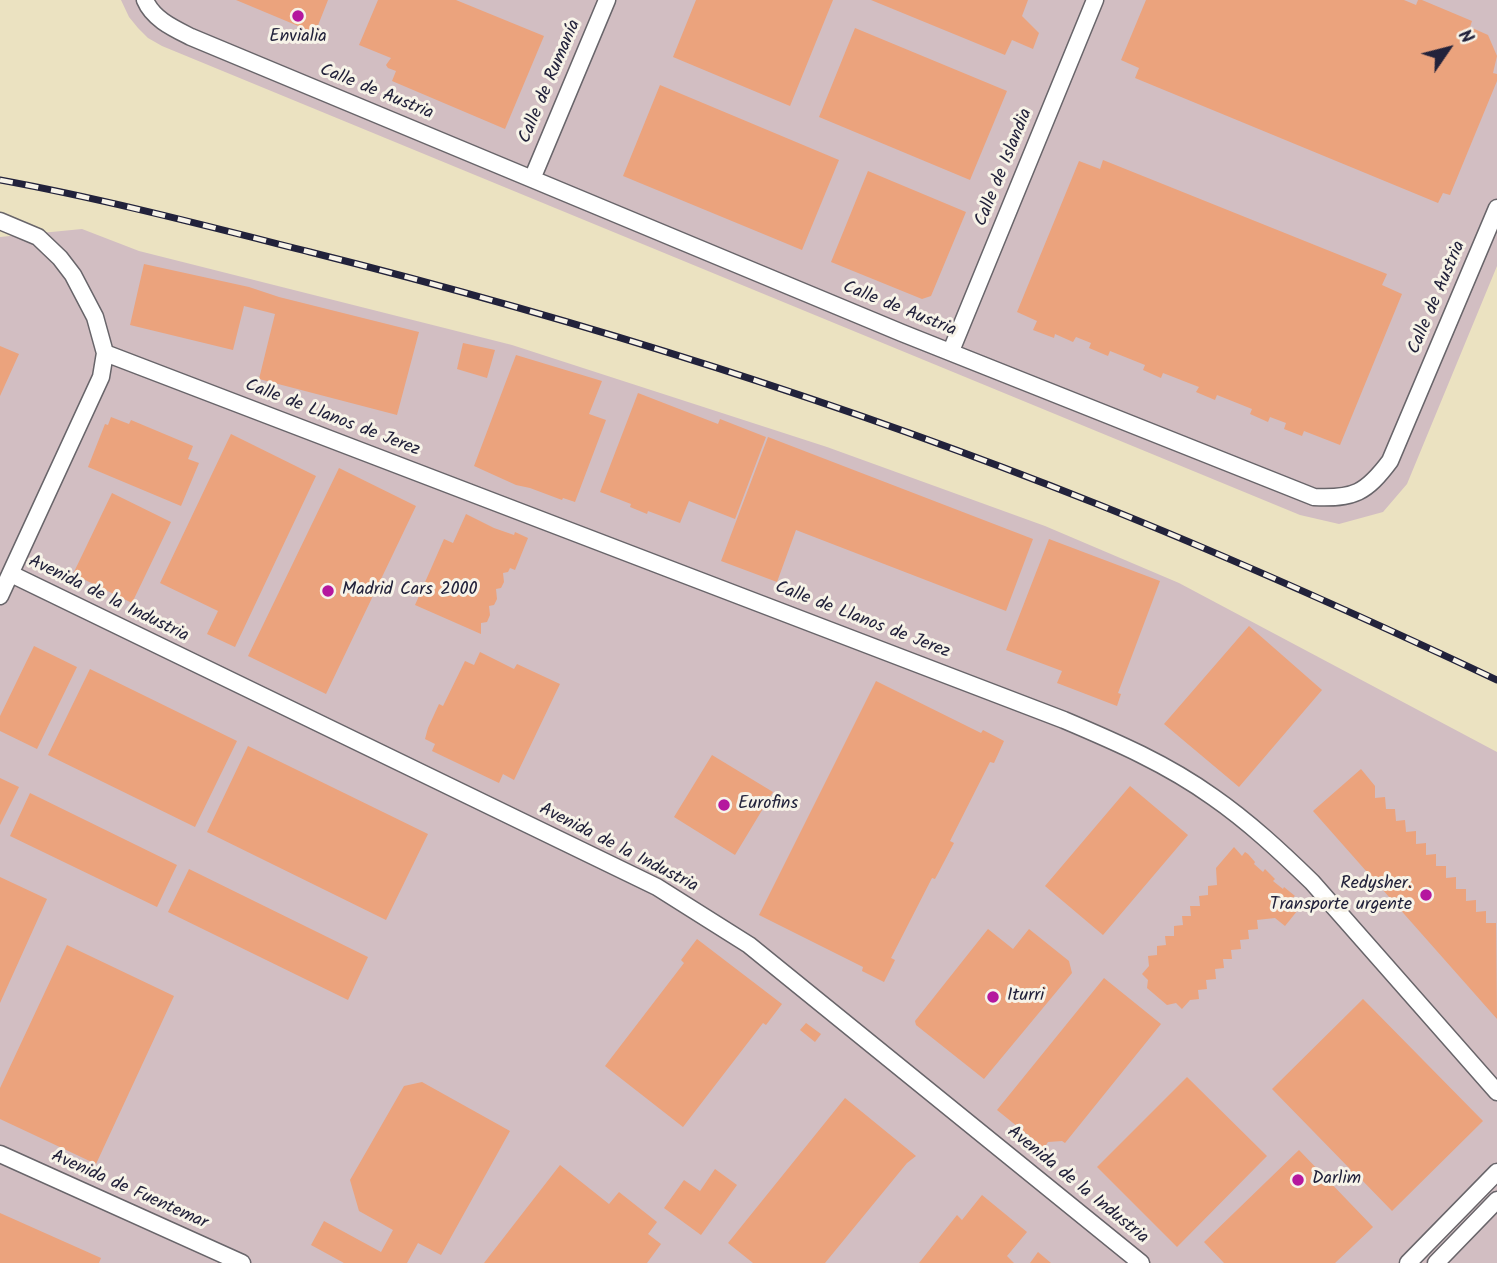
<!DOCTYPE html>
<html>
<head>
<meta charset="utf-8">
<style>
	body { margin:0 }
	#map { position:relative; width:1497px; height:1263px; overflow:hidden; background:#ebe2c1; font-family:Kalam,sans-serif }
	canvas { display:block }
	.north { position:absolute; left:1413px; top:14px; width:70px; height:70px; -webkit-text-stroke:5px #f7f3e8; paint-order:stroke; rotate:55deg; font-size:19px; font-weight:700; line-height:28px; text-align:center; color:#22223b }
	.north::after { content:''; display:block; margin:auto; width:24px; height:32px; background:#22223b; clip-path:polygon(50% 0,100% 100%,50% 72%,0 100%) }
</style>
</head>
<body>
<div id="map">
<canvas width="1497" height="1263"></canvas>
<div class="north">N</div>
</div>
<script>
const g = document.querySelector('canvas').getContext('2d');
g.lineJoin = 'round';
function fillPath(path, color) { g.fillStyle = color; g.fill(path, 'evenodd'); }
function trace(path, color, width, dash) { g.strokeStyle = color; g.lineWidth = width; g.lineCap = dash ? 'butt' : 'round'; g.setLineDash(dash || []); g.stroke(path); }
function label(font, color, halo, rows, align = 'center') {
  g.font = font + ' Kalam,sans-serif'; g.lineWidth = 6; g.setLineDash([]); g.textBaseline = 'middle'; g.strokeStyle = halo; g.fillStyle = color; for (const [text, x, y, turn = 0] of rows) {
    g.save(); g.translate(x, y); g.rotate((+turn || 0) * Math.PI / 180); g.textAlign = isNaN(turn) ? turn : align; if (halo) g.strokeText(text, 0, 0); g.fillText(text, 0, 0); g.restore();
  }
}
fillPath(new Path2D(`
	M121,0H1497V266L1407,484L1383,512L1339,524L1300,515L162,46L148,38L138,28L129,17Z
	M82,229L139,251L512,345L827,447L1045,526L1179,583L1497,752V1263H0V237Z`), '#d2bec2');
fillPath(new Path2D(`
	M236,0H328L315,33Z
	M378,0H456L544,36L505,129L392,81L396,71L388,68L386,65L391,58L359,45Z
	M696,0H833L790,106L673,57Z
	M871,0H1028L1022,16L1039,33L1033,49L1012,40L1005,55Z
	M1146,0H1404L1416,5L1418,0H1422L1472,21L1470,27L1488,35L1497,56L1493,73L1497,74V81L1450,195L1443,193L1438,203L1135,78L1139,68L1121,60Z
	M855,28L1007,91L970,180L819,117Z
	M660,85L839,160L802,250L623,176Z
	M1103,160L1387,274L1382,285L1402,294L1340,445L1304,431L1302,436L1284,429L1286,423L1270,417L1268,422L1250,414L1252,409L1217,395L1215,400L1196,392L1199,387L1163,373L1161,378L1143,370L1145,365L1110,351L1108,356L1089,348L1091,343L1076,337L1073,342L1055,334L1054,338L1033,330L1037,321L1017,312L1079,161L1100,169Z
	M868,171L966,212L931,296L922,299L831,262Z
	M144,264L249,287L279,297L419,332L397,415L259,379L275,314L244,306L233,350L130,325Z
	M463,343L495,350L487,378L457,369Z
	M0,346L19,354L0,396Z
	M516,355L602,381L589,414L606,420L575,502L563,498L562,500L530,488L516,485L474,466Z
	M638,393L718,424L720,419L766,437L735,519L689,501L680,523L648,511L647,514L630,507L631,504L600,492Z
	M111,417L129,424L131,420L193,446L188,459L199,463L181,506L88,467L105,424L108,425Z
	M231,434L316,476L235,647L207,634L218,611L160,583Z
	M768,437L1033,539L1006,611L796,530L777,582L721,561Z
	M339,468L416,506L326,694L248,656Z
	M112,493L171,522L132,603L73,574Z
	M466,514L494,528L514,535L515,532L528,538L515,570L510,568L508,572L503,573L504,582L501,588L496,589L497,599L494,605L489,606L490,615L487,622L481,623V634L415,605L444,539L453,543Z
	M1049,539L1160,581L1118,693L1121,694L1117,706L1057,683L1062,671L1006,650Z
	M1249,626L1322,690L1239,787L1164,724Z
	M34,646L77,667L37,749L0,731V716Z
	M480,652L514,669L517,664L560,684L514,780L503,774L499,783L432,751L435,744L425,739L428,728L439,704L443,706L465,661L474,665Z
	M90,669L237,741L195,827L48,755Z
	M876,681L981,733L983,730L1004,741L994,763L990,762L950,841L954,843L935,879L932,878L891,958L895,960L884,982L862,971L863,967L759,915Z
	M248,746L428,834L386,920L207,832Z
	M712,755L773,792L735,855L674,817Z
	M1361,769L1375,786V798L1385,797L1386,809H1395L1396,821L1405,820L1406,832L1416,831V844L1426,843V855L1436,854V866H1446V878L1456,877V889H1466V901L1476,900V912L1486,911V923H1496L1497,1019L1313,811Z
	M0,778L19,787L0,825Z
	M1130,786L1188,835L1103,935L1045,886Z
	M30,793L177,865L157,907L10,836Z
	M1234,847L1242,856L1245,852L1248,854L1255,862L1254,864L1263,872L1265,869L1275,879L1273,881L1283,889L1284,887L1295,896L1292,898L1302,905L1285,926L1275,918L1257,920L1258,929L1248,930L1249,939L1240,940L1241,949L1231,950L1232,959H1223L1224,968L1215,969L1216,979L1206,980L1207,989L1198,990L1199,999L1190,1000L1182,1009L1176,1003L1167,1005L1147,988L1148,980L1142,974L1149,966L1148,956L1157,955V946L1166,945L1165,936H1174V926L1183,925L1182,916H1191L1190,906H1200L1199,896L1208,895V886L1217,885L1216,868Z
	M189,869L368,957L348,1000L168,912Z
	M0,877L47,899L0,1003Z
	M988,929L1013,949L1029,929L1069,961L1072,973L984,1079L916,1025L915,1021Z
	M697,939L782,1004L766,1025L763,1023L683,1127L605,1066L684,963L681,960Z
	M67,945L174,996L96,1164L0,1119V1088Z
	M1104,978L1161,1024L1065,1143L1062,1141L1048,1142L1044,1148L997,1110Z
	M1363,999L1483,1121L1392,1211L1357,1175L1354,1178L1348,1173L1351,1170L1272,1089Z
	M806,1023L821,1034L815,1042L800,1030Z
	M1187,1077L1267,1156L1177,1247L1097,1167Z
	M422,1082L510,1131L441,1255L418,1243L407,1263H344L311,1245L324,1221L381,1252L393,1230L359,1211L350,1180L404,1086Z
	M845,1098L916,1156L907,1163L825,1263H753L728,1243Z
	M1299,1150L1373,1227L1335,1263H1224L1204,1242Z
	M560,1165L609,1204L619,1192L657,1222L648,1234L661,1244L647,1263H484Z
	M715,1169L737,1185L701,1235L664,1208L684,1180L700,1191Z
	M982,1195L1027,1232L1007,1256L1014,1263H919L957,1215L962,1220Z
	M0,1213L101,1258L99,1263H0Z
	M1038,1252L1051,1263H1030Z`), '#eba37d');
const minor = new Path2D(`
	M145,0C153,19 173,28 191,37L902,333L1314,497C1354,499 1366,493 1390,461L1497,208
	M532,179L607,0
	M0,221L38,237L60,258L73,275L95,317L105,353L101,377L0,596
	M951,351L1095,0
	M105,353L1064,720C1116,742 1167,764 1213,797C1249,822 1281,852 1312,882L1497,1092
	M11,574L657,887L749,945L1141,1263
	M0,1154L242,1263
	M1408,1263L1497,1172
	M1436,1263L1497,1200`);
trace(minor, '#68656a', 19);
trace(minor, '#fff', 16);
const rail = new Path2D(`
	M0,180C104,199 207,226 310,252C577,319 841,402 1097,504C1232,558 1365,618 1497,680`);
trace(rail, '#22223b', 7);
trace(rail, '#f7f3e8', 4.5, [13]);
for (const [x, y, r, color] of [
	[298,16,7,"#b5179e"],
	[328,591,7,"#b5179e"],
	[724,805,7,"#b5179e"],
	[1426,895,7,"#b5179e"],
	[993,997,7,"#b5179e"],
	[1298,1180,7,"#b5179e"]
]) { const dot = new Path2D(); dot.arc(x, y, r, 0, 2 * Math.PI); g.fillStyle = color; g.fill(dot); trace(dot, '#f7f3e8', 2.5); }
label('18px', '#22223b', '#f7f3e8', [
	["Envialia",298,38,"center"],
	["Madrid Cars 2000",342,591],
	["Eurofins",738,805],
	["Redysher.",1412,885,"right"],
	["Transporte urgente",1412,906,"right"],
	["Iturri",1007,997],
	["Darlim",1312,1180]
], 'left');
label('18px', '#22223b', '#f7f3e8', [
	["Calle de Rumanía",551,82,-67],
	["Calle de Austria",376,93,22],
	["Calle de Islandia",1005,168,-68],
	["Calle de Austria",1438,298,-67],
	["Calle de Austria",899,310,22],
	["Calle de Llanos de Jerez",332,419,21],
	["Avenida de la Industria",108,600,26],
	["Calle de Llanos de Jerez",862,621,21],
	["Avenida de la Industria",618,849,27],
	["Avenida de la Industria",1077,1186,39],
	["Avenida de Fuentemar",129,1191,24]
]);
</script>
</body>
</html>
